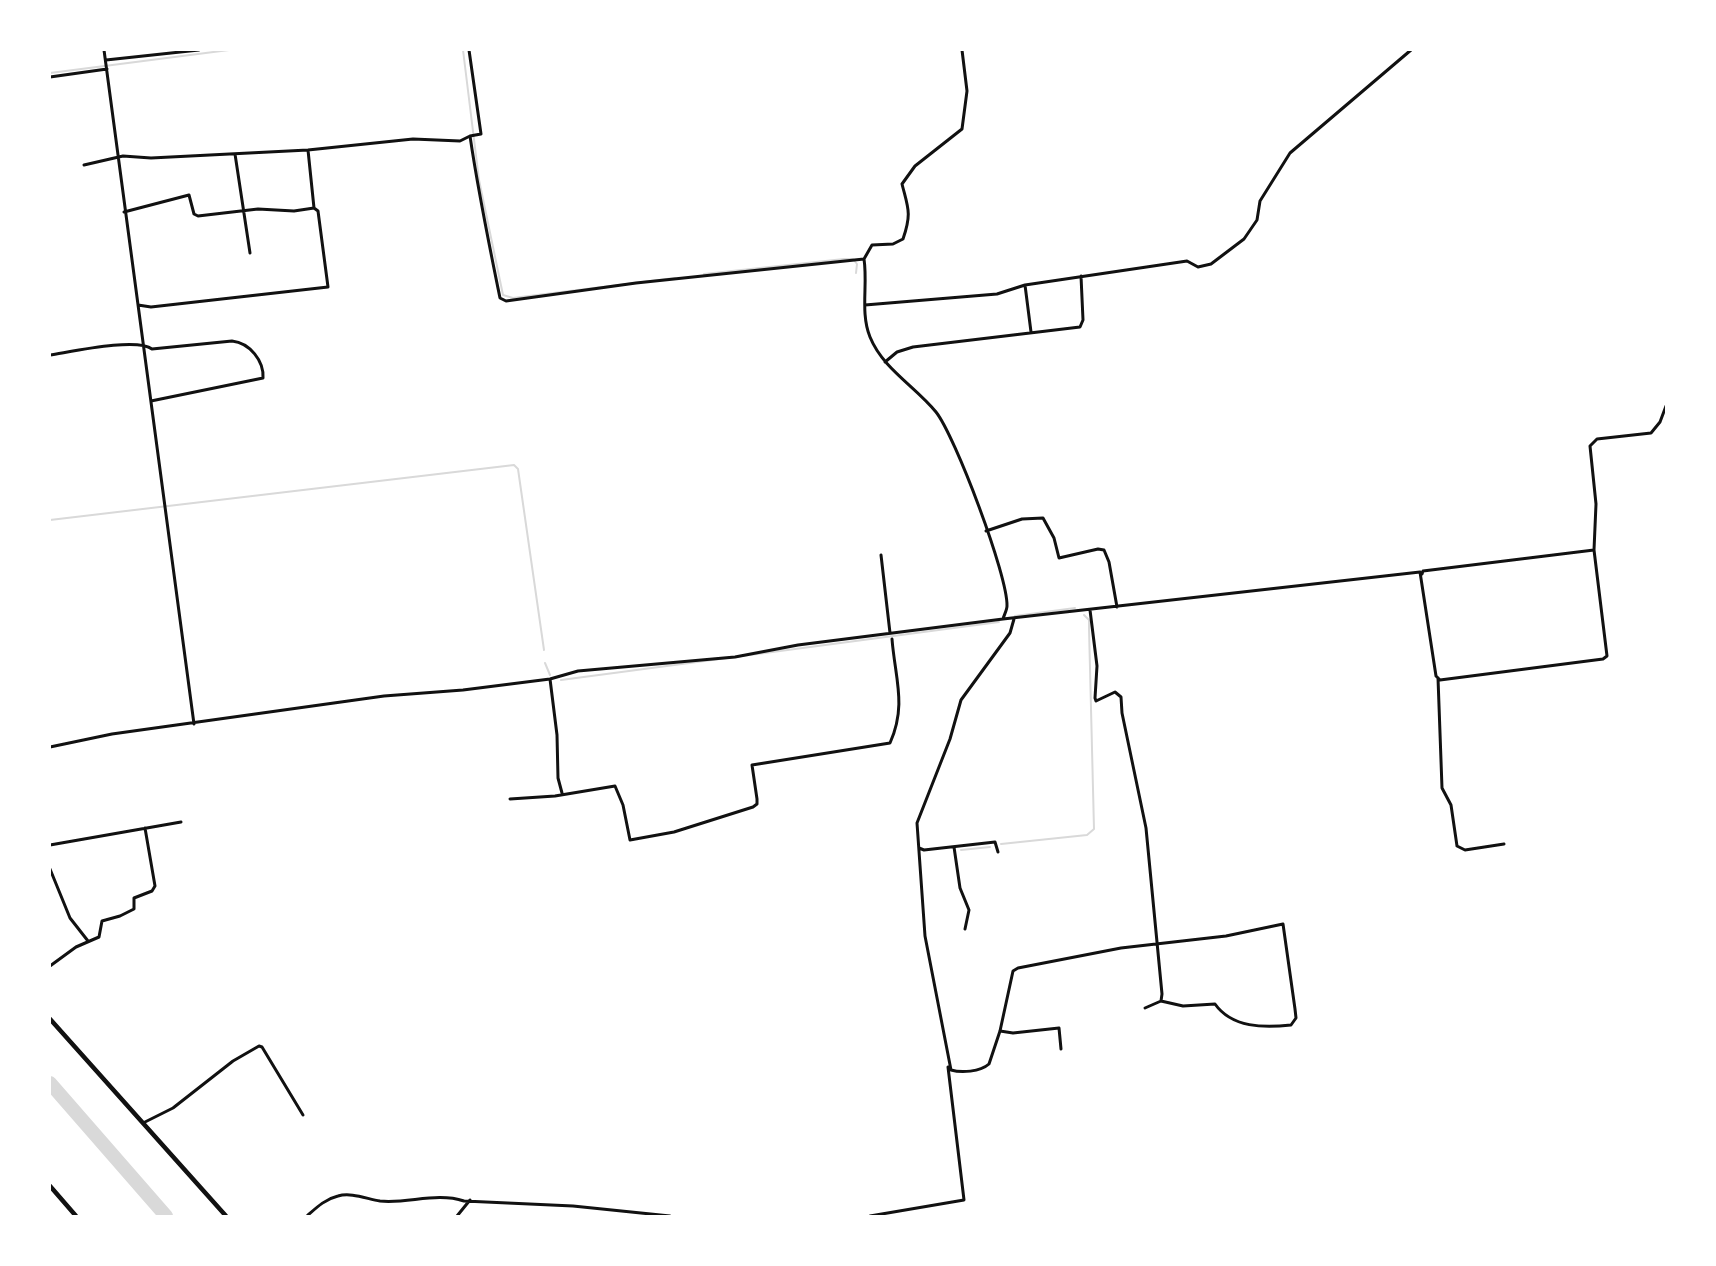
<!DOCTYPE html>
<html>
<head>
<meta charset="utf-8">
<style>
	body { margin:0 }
	#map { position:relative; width:1716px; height:1266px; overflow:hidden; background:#fff; font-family:Jost,sans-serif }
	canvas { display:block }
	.frame { position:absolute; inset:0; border:51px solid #fff; pointer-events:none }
</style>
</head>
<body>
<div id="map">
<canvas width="1716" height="1266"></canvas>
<div class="frame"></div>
</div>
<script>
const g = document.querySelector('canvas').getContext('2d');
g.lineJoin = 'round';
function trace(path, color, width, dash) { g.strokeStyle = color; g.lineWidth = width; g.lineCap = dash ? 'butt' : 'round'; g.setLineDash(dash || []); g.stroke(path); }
trace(new Path2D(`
	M463,50L479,180L503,295L513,298L675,278
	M50,73L229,50
	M704,274L844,259H853L857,264L856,273
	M50,520L514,465L518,469L544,650
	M1015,616L1075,608
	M545,663L550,675
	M561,680L999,622
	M1001,844L1087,835L1094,829L1089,628V620L1084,615
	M961,850L990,847`), '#d9d9d9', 2);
trace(new Path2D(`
	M50,1083L166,1216`), '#d9d9d9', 14);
trace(new Path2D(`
	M104,50L194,724
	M469,50L481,134L470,136C478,191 489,244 500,298L506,301L636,283L864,259C868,285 860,312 870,337C883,369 915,386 936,412C955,436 1008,576 1007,606C1007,610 1004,615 1003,619
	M106,60L199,50
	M50,77L107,69
	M235,154L250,253
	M84,165L123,156L151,158L308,150L413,139L460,141L470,136
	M124,212L189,195L194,214L198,216L258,209L294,211L314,208L308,150
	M864,259L872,245L893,244L903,239C912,213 908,208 902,184L915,166L962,129L967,91L962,50
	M1025,285L1031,332
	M138,305L151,307L328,287L318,211L314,208
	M865,305L997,294L1025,285L1187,261L1198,267L1211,264L1244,239L1257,220L1260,201L1290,153L1411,50
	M50,355C70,352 137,337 152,349L232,341C250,343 264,361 263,378L151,401
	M885,362L897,352L913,347L1080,327L1083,320L1081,276
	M986,531L1022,519L1043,518L1054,538L1059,558L1098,549L1104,550L1109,562L1117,607
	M881,555L890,633
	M1422,574L1423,571L1594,550
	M1090,610L1097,666L1095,698L1096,701L1115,692L1121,697L1122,713L1146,828L1162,994L1161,1001L1145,1008
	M1014,619L1010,633L961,700L950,739L917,823L925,936L951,1070C961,1073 980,1072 989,1064L1000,1031L1013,971L1018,968L1121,948L1226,936L1283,924L1295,1009L1296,1018L1291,1025C1264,1028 1232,1028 1215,1004L1183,1006L1161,1001
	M1438,678L1442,788L1451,805L1457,846L1465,850L1504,844
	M550,679L557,735L558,778L562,793
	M50,747L112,734L384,696L463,690L550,679L578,671L735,657L798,645L1003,619L1420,572L1436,676L1440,680L1603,659L1607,656L1594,550L1596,504L1590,446L1597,439L1651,433L1660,422L1666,406
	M510,799L555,796L615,786L623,805L630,840L674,832L753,807L757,804V799L752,765L890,743C907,705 895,678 892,639
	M50,845L181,822
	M954,847L960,888L969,910L965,929
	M919,848L924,850L995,842L998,852
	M50,869L70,918L88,941
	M50,966L76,947L99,937L102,921L120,916L134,909V898L152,891L155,886L145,828
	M1000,1031L1013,1033L1059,1028L1061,1049
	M143,1123L173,1108L233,1061L259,1046L262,1047L303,1115
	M307,1216C316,1208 325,1199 338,1196C351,1192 367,1199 380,1201C408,1204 436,1192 464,1201L573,1206L670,1216
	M457,1216L470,1200
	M870,1216L964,1200L948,1067`), '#111', 3);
trace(new Path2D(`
	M50,1019L226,1216
	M50,1186L76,1216`), '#111', 4.5);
</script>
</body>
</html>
